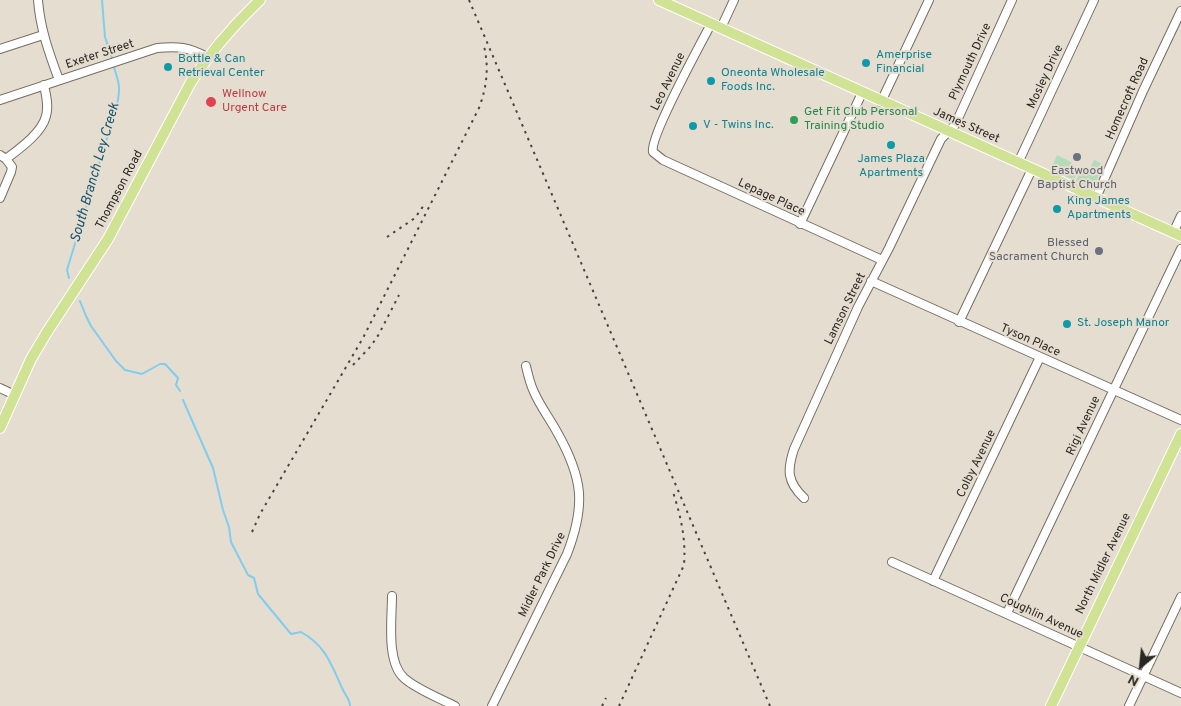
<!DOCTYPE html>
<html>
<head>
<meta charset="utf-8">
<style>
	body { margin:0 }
	#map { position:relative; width:1181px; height:706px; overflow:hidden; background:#e5ddd0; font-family:Overpass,sans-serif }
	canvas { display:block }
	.north { position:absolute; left:1116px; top:641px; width:50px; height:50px; -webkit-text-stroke:4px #e5ddd0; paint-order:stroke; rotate:208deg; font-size:14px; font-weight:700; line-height:20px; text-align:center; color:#2a2722 }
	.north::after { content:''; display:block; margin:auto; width:18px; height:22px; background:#2a2722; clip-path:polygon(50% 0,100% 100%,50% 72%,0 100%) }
</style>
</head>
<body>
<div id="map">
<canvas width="1181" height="706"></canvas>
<div class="north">N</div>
</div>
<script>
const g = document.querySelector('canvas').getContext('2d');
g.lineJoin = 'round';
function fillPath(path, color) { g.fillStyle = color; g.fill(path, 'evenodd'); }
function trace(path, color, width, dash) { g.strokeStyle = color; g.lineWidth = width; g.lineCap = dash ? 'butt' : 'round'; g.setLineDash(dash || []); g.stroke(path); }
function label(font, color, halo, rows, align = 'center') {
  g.font = font + ' Overpass,sans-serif'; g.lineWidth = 4; g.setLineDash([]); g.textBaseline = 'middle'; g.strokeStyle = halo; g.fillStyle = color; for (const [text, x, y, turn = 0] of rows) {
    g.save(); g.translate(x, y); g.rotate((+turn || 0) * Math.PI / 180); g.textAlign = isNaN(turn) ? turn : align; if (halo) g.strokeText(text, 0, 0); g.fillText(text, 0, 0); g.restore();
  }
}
fillPath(new Path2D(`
	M1057,155L1071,162L1074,170L1077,173L1074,180L1051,170Z
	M1094,160L1104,165L1092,189L1076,181L1079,174L1088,173Z`), '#b3dbb8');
trace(new Path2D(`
	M102,0L105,37L112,58
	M69,278L67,270L106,141C112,125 118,107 119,91C120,83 116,75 114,67
	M80,301L86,316L91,326L116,361L125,370L142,374L160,364H165L178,378L176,385L180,391
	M183,400L213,468L223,510L229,527L231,542L248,575L254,578L258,594L291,634L301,632C326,646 331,664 342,688C345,695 350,699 350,706`), '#81cded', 2);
const minor = new Path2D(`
	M38,0C40,28 49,53 59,80
	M711,24C701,43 649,138 653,152L663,160L882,260
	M721,28L734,0
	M0,49L43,35
	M0,100L157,48C178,46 188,47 207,57
	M881,102L929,0
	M0,155L6,159C19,149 42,133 46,116C49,106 46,95 44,85
	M1018,163L1094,0
	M0,198L11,172L12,167L6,159
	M1096,198L1143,91L1181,11
	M800,224L862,93
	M1173,233L1181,216
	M871,281L1181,420
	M959,322L1032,169
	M0,388L15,395
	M804,498C787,482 787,470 794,449L858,307L889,248L941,139L955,125L1012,0
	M892,562L1181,693
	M933,581L1040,357
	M392,596C392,618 386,662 404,678C416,689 439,698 455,706
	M1007,613L1181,249
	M492,706L567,554C586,505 583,478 557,432C550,419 540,406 534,392C530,384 528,375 526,366
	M1129,706L1181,597`);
const major = new Path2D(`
	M659,0L1181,236
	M0,428L31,359L47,332L108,239L191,82C211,51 234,25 260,0
	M1051,706L1181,434`);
trace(minor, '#746e62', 10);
trace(major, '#fff', 12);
trace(minor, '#fff', 8);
trace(major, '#d0e294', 10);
trace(new Path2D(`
	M469,0L770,706
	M387,237L415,218L424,205
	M353,365L371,346L379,334L399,295
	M252,532L260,514L363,338L479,108C487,86 489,68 484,46
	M602,706L606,698
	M619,706L684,565C686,539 681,517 673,492`), '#47433d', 2, [2.5, 5]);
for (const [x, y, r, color] of [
	[866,63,5,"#0f9aa8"],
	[168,67,5,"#0f9aa8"],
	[711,81,5,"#0f9aa8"],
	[211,102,6,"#e0444e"],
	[794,120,5,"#2e9e5b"],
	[693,126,5,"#0f9aa8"],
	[891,145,5,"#0f9aa8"],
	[1077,157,5,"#6b7280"],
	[1057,209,5,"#0f9aa8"],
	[1099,251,5,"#6b7280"],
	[1067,324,5,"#0f9aa8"]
]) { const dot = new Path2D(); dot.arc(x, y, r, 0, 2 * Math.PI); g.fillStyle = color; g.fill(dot); trace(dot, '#e5ddd0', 2); }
label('12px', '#2a2722', '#e5ddd0', [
	["Exeter Street",100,55,-18],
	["Plymouth Drive",971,62,-65],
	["Mosley Drive",1046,77,-65],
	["Leo Avenue",669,82,-64],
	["Homecroft Road",1128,99,-66],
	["James Street",966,126,24],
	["Thompson Road",120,190,-62],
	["Lepage Place",771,198,25],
	["Lamson Street",846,309,-64],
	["Tyson Place",1030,341,24],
	["Rigi Avenue",1084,426,-65],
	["Colby Avenue",977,464,-64],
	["North Midler Avenue",1104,564,-64],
	["Midler Park Drive",543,575,-64],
	["Coughlin Avenue",1041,617,25]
]);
label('12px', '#0d838f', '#e5ddd0', [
	["Amerprise",876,56],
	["Financial",876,70],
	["Bottle & Can",178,60],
	["Retrieval Center",178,74],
	["Oneonta Wholesale",721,74],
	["Foods Inc.",721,88],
	["V - Twins Inc.",703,126],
	["James Plaza",891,160,"center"],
	["Apartments",891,174,"center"],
	["King James",1067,202],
	["Apartments",1067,216],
	["St. Joseph Manor",1077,324]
], 'left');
label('12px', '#be3a42', '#e5ddd0', [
	["Wellnow",222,95],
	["Urgent Care",222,109]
], 'left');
label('12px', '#27864d', '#e5ddd0', [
	["Get Fit Club Personal",804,113],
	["Training Studio",804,127]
], 'left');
label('12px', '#5b616d', '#e5ddd0', [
	["Eastwood",1077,172],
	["Baptist Church",1077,186],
	["Blessed",1089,244,"right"],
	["Sacrament Church",1089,258,"right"]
]);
label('italic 14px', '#18556c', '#e5ddd0', [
	["South Branch Ley Creek",96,173,-74]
]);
</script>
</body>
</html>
